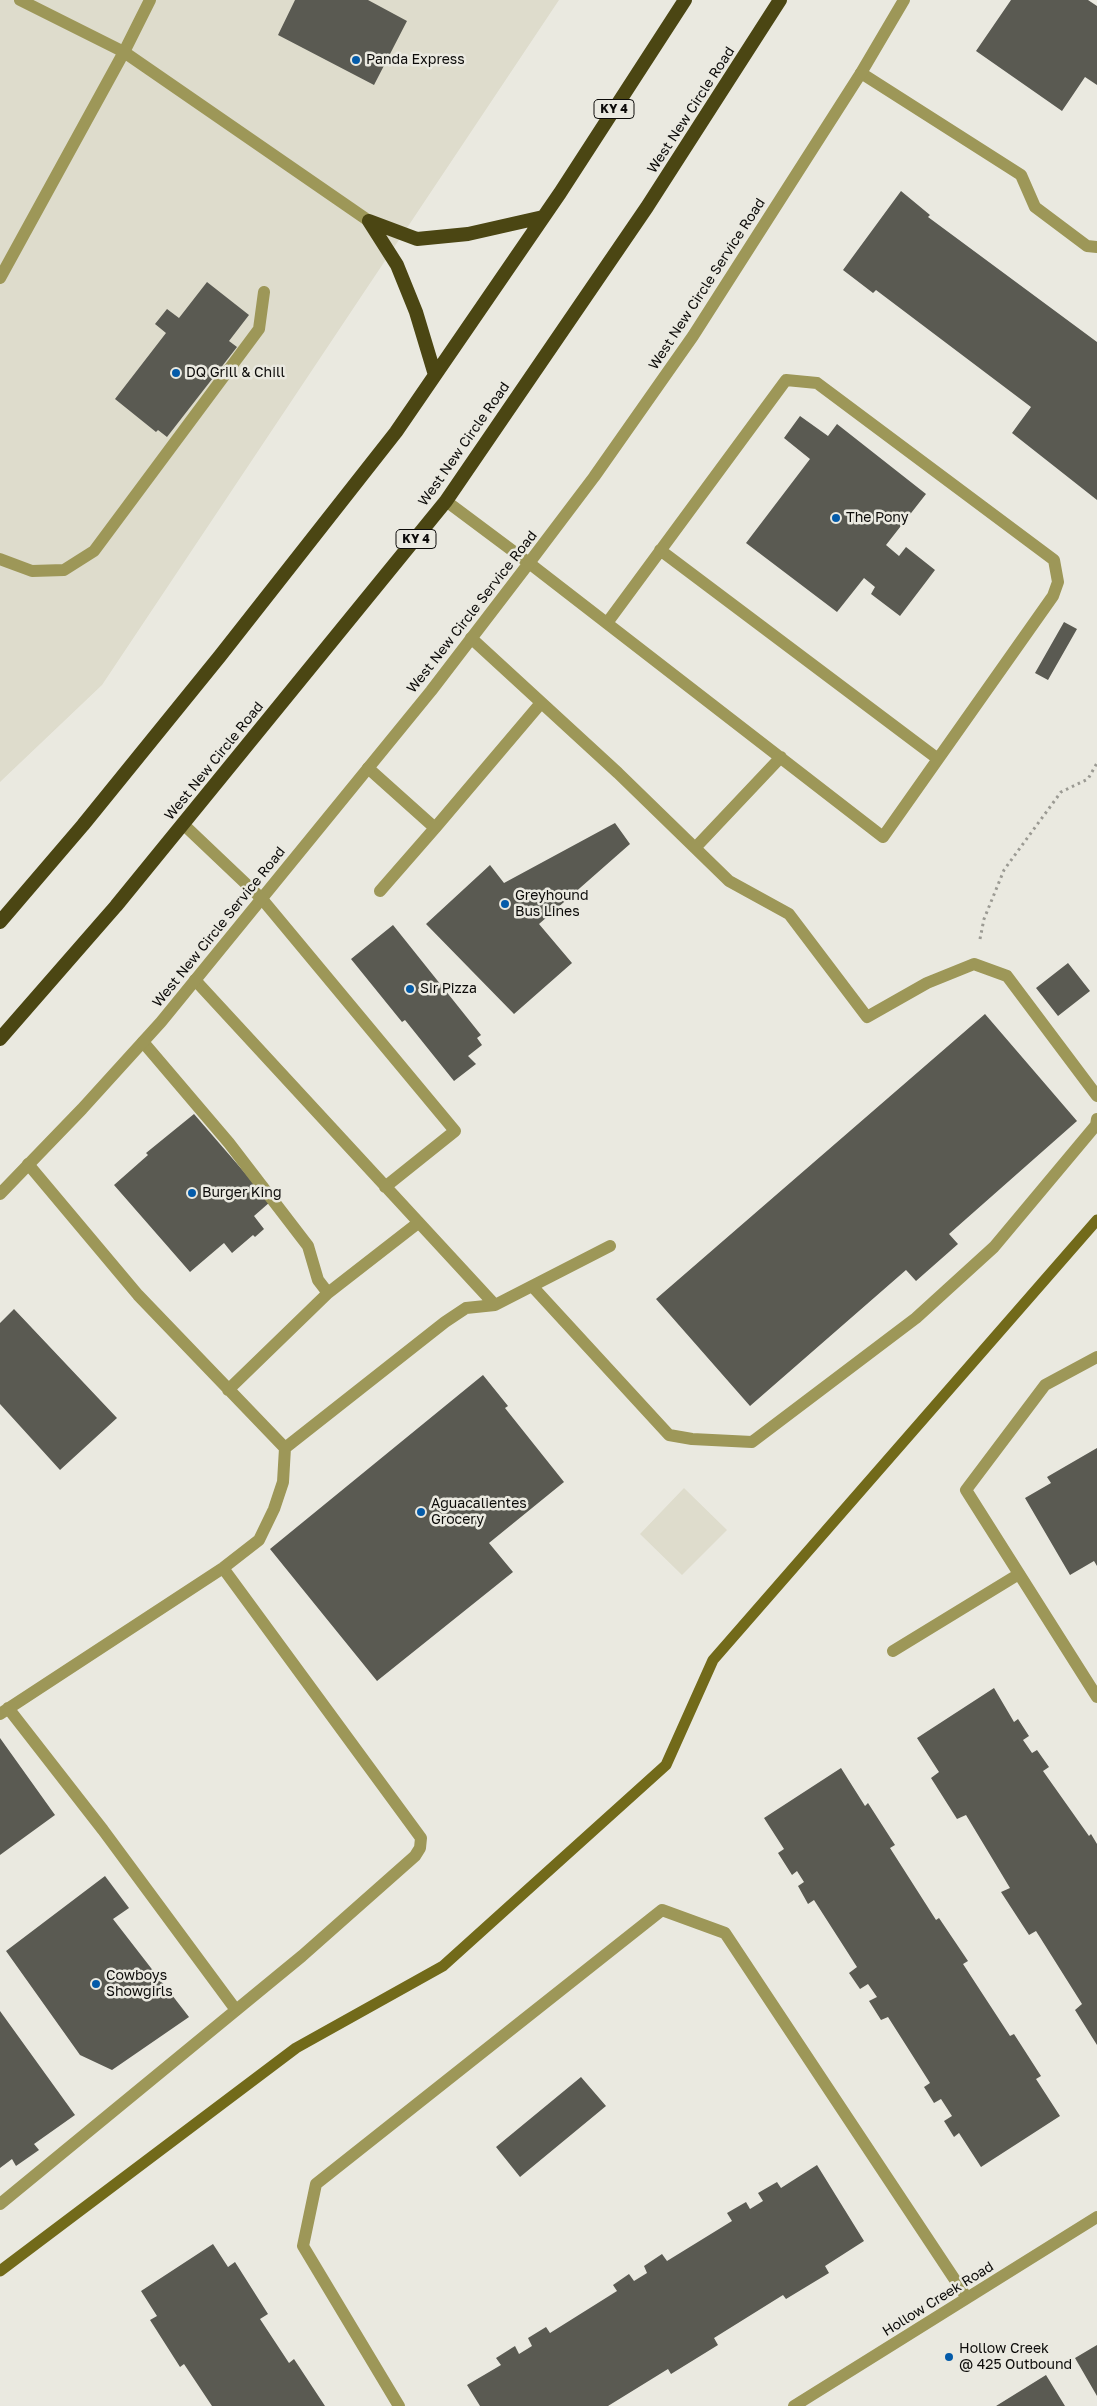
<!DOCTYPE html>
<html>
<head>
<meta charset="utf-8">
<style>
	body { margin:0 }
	canvas { display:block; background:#eae9e0 }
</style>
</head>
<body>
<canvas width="1097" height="2406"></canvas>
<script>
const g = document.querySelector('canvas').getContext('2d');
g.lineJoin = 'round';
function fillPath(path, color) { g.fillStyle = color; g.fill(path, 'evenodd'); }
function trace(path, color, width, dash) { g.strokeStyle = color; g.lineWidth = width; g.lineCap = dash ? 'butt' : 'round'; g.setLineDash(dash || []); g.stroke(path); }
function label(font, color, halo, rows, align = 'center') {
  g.font = font + ' "Golos Text",sans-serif'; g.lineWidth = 5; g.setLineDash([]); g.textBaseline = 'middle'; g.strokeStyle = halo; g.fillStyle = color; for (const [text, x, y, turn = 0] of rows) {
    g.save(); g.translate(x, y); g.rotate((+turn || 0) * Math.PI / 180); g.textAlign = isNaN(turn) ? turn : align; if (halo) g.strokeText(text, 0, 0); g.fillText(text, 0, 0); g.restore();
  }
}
fillPath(new Path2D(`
	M0,0H559L102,685L0,782Z
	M684,1488L727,1530L682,1575L640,1534Z`), '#dedccc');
trace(new Path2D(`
	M0,2271L296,2048L443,1966L666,1765L713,1660L1097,1220`), '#726a1a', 11);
fillPath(new Path2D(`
	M295,0H368L407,21L374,85L278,35Z
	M1011,0H1088L1097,6V85L1085,77L1062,111L976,51Z
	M901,191L930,215L928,217L1097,342V500L1012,433L1031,407L876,290L873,293L843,270Z
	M207,282L249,315L229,341L237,347L167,437L158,430L156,432L115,399L166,333L155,324L167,309L179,318Z
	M800,416L828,436L837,424L926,494L886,545L899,556L906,547L935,570L900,616L871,594L875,587L864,578L837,612L746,543L810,459L784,438Z
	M1064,622L1077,629L1048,680L1035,673Z
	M615,823L630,844L539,924L572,963L514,1014L426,924L490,865L504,883Z
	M393,925L481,1035L477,1038L482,1045L468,1056L476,1064L454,1081L405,1020L402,1022L351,959Z
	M1068,963L1090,991L1058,1016L1036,988Z
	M985,1014L1077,1121L949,1234L958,1244L916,1281L906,1270L750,1406L656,1299Z
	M194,1114L270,1202L254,1216L264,1229L255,1237L253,1235L232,1253L224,1243L190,1272L114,1185L148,1155L146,1153Z
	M14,1309L117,1418L60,1470L0,1404V1323Z
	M483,1375L508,1406L505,1408L564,1482L489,1543L513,1572L377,1681L270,1549Z
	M1097,1448V1566L1094,1561L1070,1575L1025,1498L1051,1483L1047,1477Z
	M994,1688L1014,1722L1018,1719L1029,1736L1023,1740L1032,1753L1037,1750L1049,1767L1043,1771L1089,1836L1091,1834L1097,1844V2045L1075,2010L1082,2004L1036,1931L1029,1935L1001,1892L1010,1888L966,1815L957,1819L931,1778L939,1772L917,1738Z
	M0,1738L55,1815L0,1855Z
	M841,1768L865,1806L868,1803L895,1845L890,1848L936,1920L939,1918L968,1961L963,1964L1010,2036L1014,2034L1041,2076L1036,2079L1060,2116L981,2167L959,2133L954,2137L944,2121L952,2116L941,2099L934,2103L924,2087L930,2083L888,2017L881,2020L869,2001L877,1997L868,1984L860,1989L849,1973L857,1967L814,1900L808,1904L798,1886L804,1882L797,1871L792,1875L778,1853L784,1849L764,1818Z
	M105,1876L129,1908L113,1919L189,2017L112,2070L80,2055L6,1951Z
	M0,2011L75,2115L34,2144L39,2150L16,2166L12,2159L0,2168Z
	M581,2077L606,2106L520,2177L496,2147Z
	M817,2165L864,2241L825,2266L829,2273L786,2299L783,2295L714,2338L718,2345L671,2374L668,2369L608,2406H480L467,2385L501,2365L496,2358L515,2346L519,2354L532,2346L528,2338L546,2327L550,2333L617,2291L613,2285L629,2274L634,2281L647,2273L644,2266L662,2254L667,2261L732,2221L727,2213L746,2202L750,2209L763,2201L758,2193L777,2182L781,2188Z
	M213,2244L228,2267L235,2262L268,2314L260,2319L289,2363L294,2359L325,2406H212L184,2364L180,2367L150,2320L157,2316L141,2291Z
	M1097,2345V2396L1075,2358Z
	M1046,2375L1065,2406H996Z`), '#5a5a52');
trace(new Path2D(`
	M980,939L984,919L1004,870L1061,792L1088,779L1097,763`), '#9b9a93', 3, [2.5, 4]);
trace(new Path2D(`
	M20,0L124,52L369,221
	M861,73L1021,175L1035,207L1087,246L1097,247
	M0,278L124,52L150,0
	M446,501L529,563L883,837L1053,596L1058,582L1054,560L817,383L786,380L607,623
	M660,550L938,759
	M0,559L32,571L64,570L94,551L259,329L264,292
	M471,638L618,773L729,881L789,914L867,1017L927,983L974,964L1007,976L1097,1096
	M368,768L435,828L380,891
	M183,824L262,899L455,1131L385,1187
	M435,828L541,703
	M695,848L781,757
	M195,980L495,1305L610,1246
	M143,1042L229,1143L308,1246L318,1280L328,1293L418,1223
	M532,1286L669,1435L692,1439L752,1442L916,1318L994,1247L1096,1125L1097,1119
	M228,1390L328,1293
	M285,1448L445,1322L466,1308L495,1305
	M8,1708L103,1830L236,2010
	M0,1714L223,1568L259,1540L274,1509L283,1482L285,1448L138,1295L28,1164
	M0,2204L302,1956L415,1856L420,1848L421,1838L223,1568`), '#9d9758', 12);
trace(new Path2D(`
	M0,1194L82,1109L161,1022L431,691L529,563L594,477L693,336L861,73L904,0
	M1097,1357L1045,1385L966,1490L1097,1697
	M893,1651L1019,1574
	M399,2406L303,2246L316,2184L662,1910L725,1933L967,2298
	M794,2406L1097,2217`), '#9d9758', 12);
trace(new Path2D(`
	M369,221L417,239L468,234L543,217
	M369,221L397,265L416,312L435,375
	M0,922L83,825L220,656L396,432L560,193L685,0
	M0,1039L116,906L446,501L647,207L780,0`), '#4b4613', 14);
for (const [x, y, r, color] of [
	[356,60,5,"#045ba9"],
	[176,373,5,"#045ba9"],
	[836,518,5,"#045ba9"],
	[505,904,5,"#045ba9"],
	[410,989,5,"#045ba9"],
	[192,1193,5,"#045ba9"],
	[421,1512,5,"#045ba9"],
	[96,1984,5,"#045ba9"],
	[949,2357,5,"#045ba9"]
]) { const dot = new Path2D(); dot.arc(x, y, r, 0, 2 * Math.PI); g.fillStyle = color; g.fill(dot); trace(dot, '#eae9e0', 2); }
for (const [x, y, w] of [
	[614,109,40],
	[416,539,40]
]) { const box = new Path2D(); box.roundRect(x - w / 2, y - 9.5, w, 19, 4); g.fillStyle = '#eae9e0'; g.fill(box); trace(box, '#0c0b09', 1); }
label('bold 12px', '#0c0b09', null, [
	["KY 4",614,109],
	["KY 4",416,539]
]);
label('14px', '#0c0b09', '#eae9e0', [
	["Panda Express",366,60],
	["DQ Grill & Chill",186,373],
	["The Pony",846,518],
	["Greyhound",515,896],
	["Bus Lines",515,912],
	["Sir Pizza",420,989],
	["Burger King",202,1193],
	["Aguacalientes",431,1504],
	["Grocery",431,1520],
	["Cowboys",106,1976],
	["Showgirls",106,1992],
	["Hollow Creek",959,2349],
	["@ 425 Outbound",959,2365]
], 'left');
label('14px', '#0c0b09', '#eae9e0', [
	["West New Circle Road",691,110,-57],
	["West New Circle Service Road",707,284,-57],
	["West New Circle Road",464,444,-55],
	["West New Circle Service Road",472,612,-52],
	["West New Circle Road",214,761,-51],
	["West New Circle Service Road",219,927,-51],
	["Hollow Creek Road",938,2299,-32]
]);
</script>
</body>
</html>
